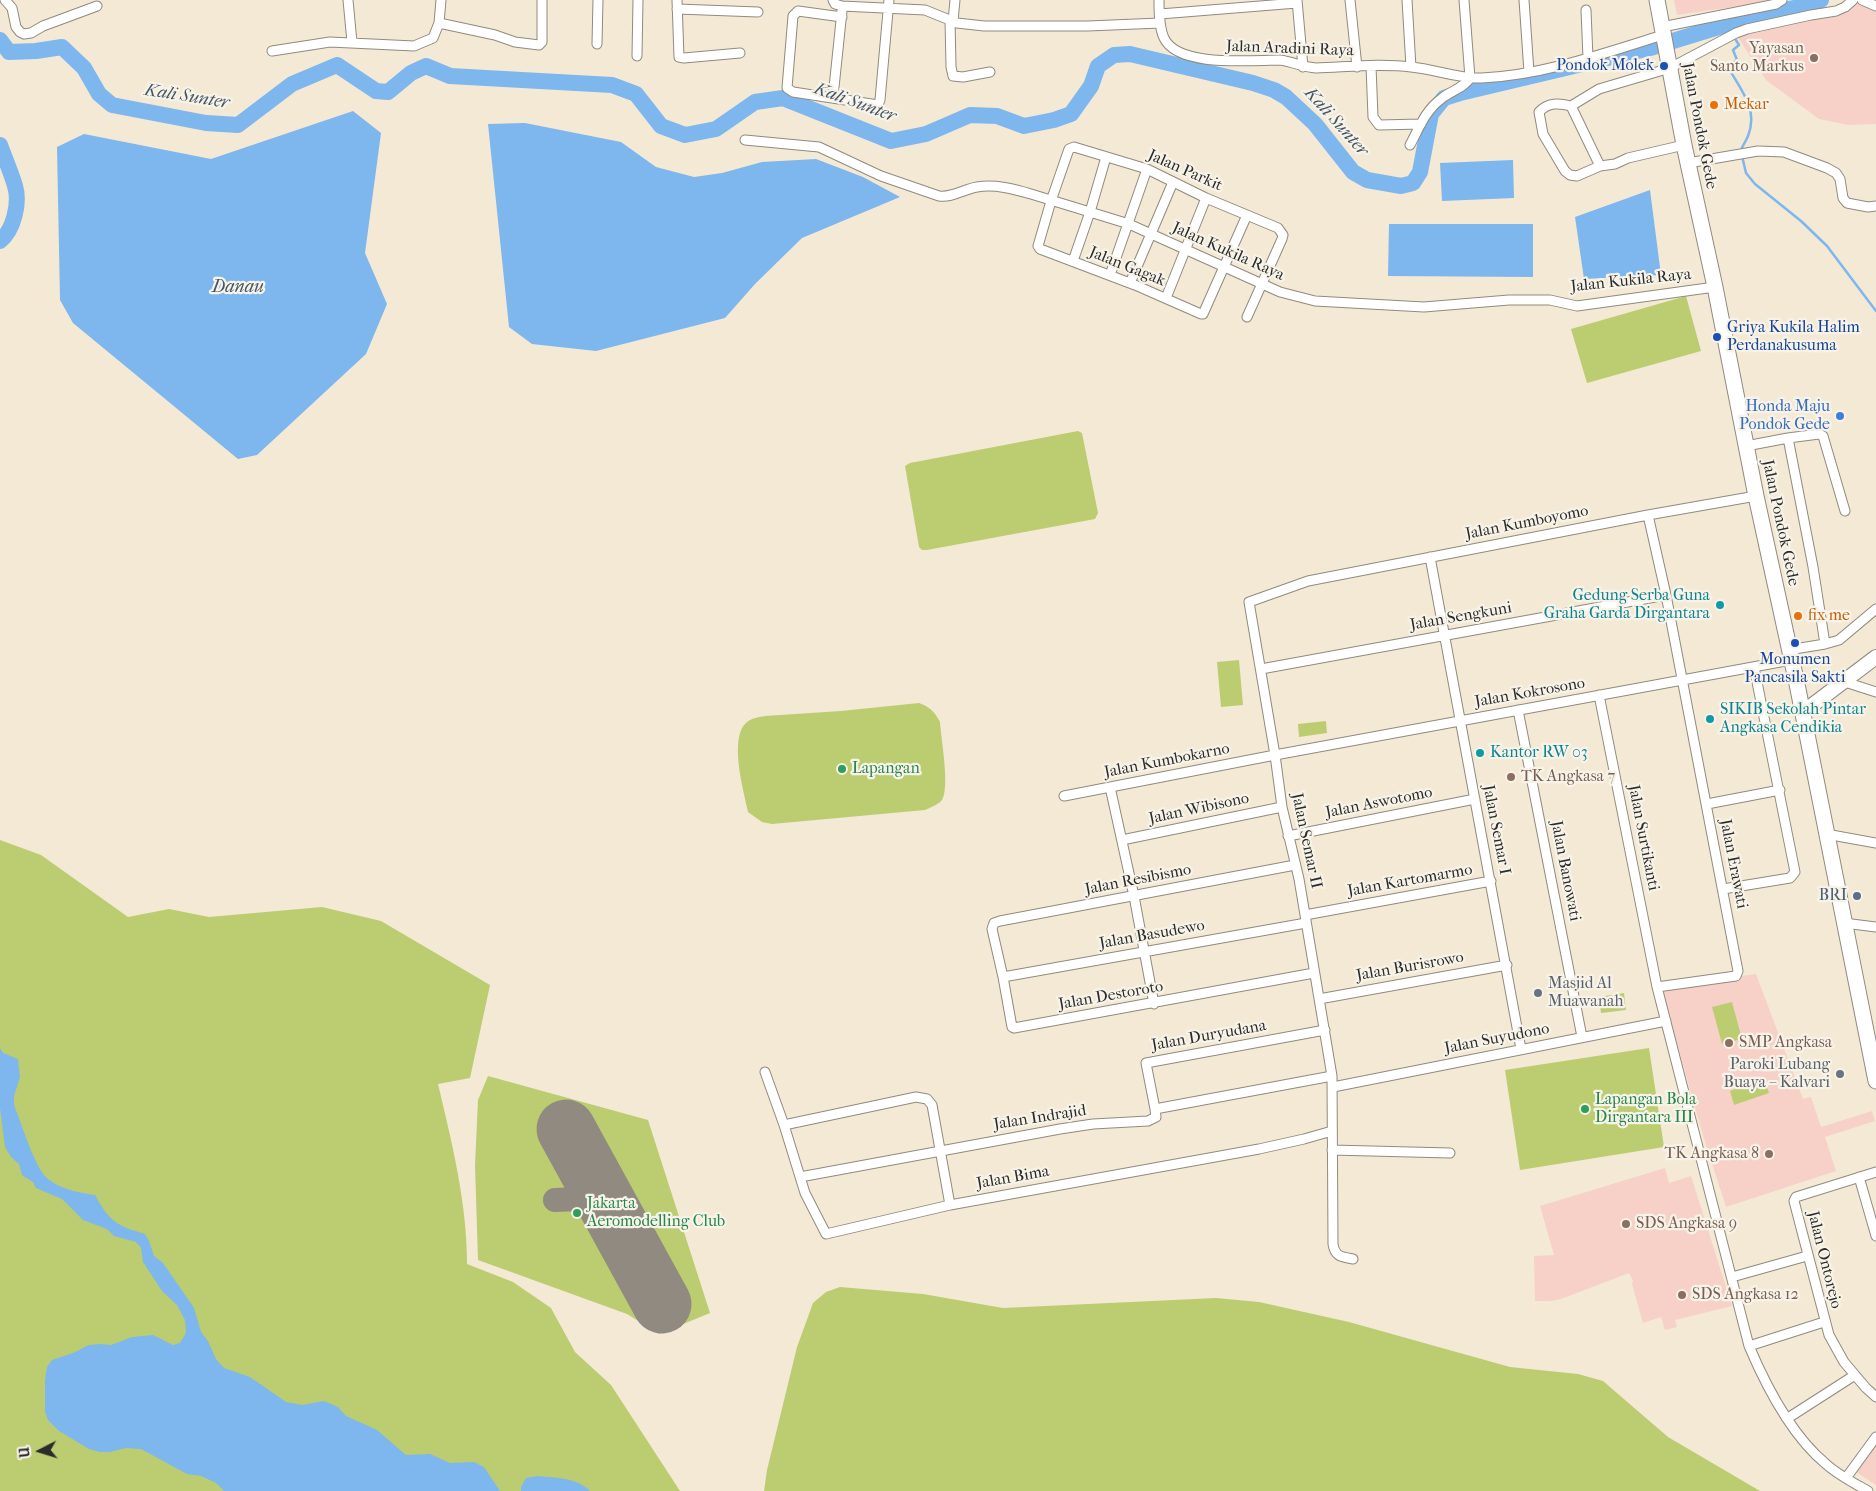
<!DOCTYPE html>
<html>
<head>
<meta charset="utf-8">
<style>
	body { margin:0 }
	#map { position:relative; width:1876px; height:1491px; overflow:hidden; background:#f4e9d4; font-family:"IM FELL French Canon",serif }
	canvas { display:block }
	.north { position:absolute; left:15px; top:1426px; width:50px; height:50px; -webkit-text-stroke:4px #f7f3e8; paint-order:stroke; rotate:265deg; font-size:14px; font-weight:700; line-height:20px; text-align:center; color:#2b2b2b }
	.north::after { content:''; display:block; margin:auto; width:18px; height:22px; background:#2b2b2b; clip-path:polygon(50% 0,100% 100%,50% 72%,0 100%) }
</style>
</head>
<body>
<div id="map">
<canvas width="1876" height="1491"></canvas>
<div class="north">U</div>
</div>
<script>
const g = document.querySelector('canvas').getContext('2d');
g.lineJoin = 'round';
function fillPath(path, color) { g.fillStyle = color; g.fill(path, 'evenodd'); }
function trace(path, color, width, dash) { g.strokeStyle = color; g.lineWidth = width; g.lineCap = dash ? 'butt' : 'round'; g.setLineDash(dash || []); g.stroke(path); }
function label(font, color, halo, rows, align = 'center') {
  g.font = font + ' "IM FELL French Canon",serif'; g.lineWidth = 4.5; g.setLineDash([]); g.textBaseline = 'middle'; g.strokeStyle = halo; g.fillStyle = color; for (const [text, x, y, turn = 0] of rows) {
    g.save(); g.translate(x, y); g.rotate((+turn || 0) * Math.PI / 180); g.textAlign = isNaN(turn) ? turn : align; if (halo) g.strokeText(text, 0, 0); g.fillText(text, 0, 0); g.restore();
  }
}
fillPath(new Path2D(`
	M1674,0H1782L1677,15Z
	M1850,0H1858L1876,9V124L1848,125L1819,119L1766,80L1737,36L1774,26L1827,15Z
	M1756,974L1803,1099L1811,1097L1821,1127L1872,1111L1875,1121L1825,1137L1836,1171L1726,1207L1702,1132L1661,987Z
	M1665,1168L1669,1183L1691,1176L1732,1306L1675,1320L1677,1327L1665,1330L1661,1317L1643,1323L1632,1284L1633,1281L1629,1273L1561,1299L1551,1301H1535L1534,1256L1554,1255L1540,1206Z
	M1876,1440V1485L1853,1470Z`), '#f7d1c8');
fillPath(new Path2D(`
	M1686,296L1701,351L1587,383L1571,329Z
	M1078,431L1082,433L1098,513L1095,519L927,550H922L919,547L905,466L910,463Z
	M1239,660L1243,705L1221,707L1217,662Z
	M919,703C930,707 935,712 940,722C941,739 950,787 942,800C938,805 931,807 925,810L772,824L762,822L748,812C744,792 728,737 747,722C752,718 759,717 765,716L841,711Z
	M1326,721L1327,733L1299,737L1298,724Z
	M0,840L41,855L128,917L169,909L209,917L322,907L381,921L490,985L470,1078L438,1084C452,1143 467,1203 467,1264L513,1282L551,1308L575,1352L611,1385L680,1491H0Z
	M1624,993L1626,1010L1601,1013L1599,997Z
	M1732,1002L1742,1039L1722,1044L1712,1007Z
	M1649,1048L1664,1147L1520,1170L1505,1070Z
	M488,1076L648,1120L710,1313L659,1334L627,1314L478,1260L475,1165L478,1100Z
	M1764,1079L1769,1093L1734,1105L1730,1091Z
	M840,1287L923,1294L1003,1308L1216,1298L1259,1302L1349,1322L1510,1367L1578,1374L1603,1381L1668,1437L1760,1491H764L767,1470L797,1347L813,1303L826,1292Z`), '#bbcd70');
fillPath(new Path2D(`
	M353,111L381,133L365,253L387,304L366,354L257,455L238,459L73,323L60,300L57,147L84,134L211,159Z
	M525,123L621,142L656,167L694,177L722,173L762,162L816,159L863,177L900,197L802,238L755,284L725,318L596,351L532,344L509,327L488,124Z
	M1513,160L1514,198L1442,201L1440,163Z
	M1650,190L1661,275L1584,279L1575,217Z
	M1389,224H1533V277L1388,276Z
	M0,1048L3,1053L18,1059L20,1077L14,1096V1105C21,1122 35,1169 48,1179C60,1189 80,1193 95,1195C109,1221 117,1226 145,1234L149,1241L154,1256L163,1263L194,1308L201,1332L208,1341L216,1359L224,1368L250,1377L286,1402L302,1405L324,1401L338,1407L346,1416L377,1430L406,1455L430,1454L450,1463L474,1462L484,1467L500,1491H224L216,1483L201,1476L187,1474L141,1449L126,1448L110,1452H100L89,1449L59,1431L48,1420L45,1412V1380L47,1367L52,1360L73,1353L89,1345L100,1344L111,1345L132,1337L153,1335L173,1345L180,1343L186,1333L185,1320L177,1305L162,1291L143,1262L141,1248L136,1242L114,1236L107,1229L83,1220L62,1199L36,1188L33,1182L22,1175L19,1164L11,1157L5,1147L0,1108Z
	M537,1476C556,1478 576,1477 590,1491H521V1487L526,1478Z`), '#7eb6ee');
trace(new Path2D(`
	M1726,24L1731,32
	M1734,37L1739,45L1733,50L1737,60L1728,67C1740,89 1759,109 1748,136C1746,141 1743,145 1741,150
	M1742,156L1746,173L1755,184L1801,221L1827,246L1876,311`), '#7eb6ee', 2.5);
trace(new Path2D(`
	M0,40L9,52L36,51L62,47L84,68L99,94L112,105L206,123L238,125L292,84L337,65L376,91L388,92L411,73L426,66L450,76L612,85L636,94L661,126L685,135L716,129L755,102L783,98L891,141L926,134L970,115L997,116L1024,126L1054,120L1071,114L1091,86L1098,66L1114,55L1130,54L1253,83L1274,90L1286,97L1315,124L1353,172L1367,180L1401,186L1413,183L1420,172L1431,114L1444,98L1460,93L1650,48L1761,14L1795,8L1821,0
	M0,145C5,159 11,172 15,186C20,202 14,230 0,241`), '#7eb6ee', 16);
trace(new Path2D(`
	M555,1200L604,1198`), '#908a80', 24);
trace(new Path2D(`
	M566,1129L662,1304`), '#908a80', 59);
const street = new Path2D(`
	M5,0L12,8L16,27L20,32L24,34L31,33L43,26L97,6
	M348,0L352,42
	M677,0L679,57L684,58L740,53
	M833,0L835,4L842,6L925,10L957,23L984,26H1088L1160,23
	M1159,0C1159,12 1159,27 1164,38C1178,68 1252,60 1280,60C1293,62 1303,67 1316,68C1347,67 1380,63 1411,67C1435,69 1458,79 1482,78C1544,75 1605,53 1663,35
	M1297,0L1303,67
	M1350,0L1357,67
	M1407,0L1411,67
	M1524,0L1529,72
	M1862,0L1876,6
	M677,9L758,12
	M1586,10L1588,58
	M1160,14L1297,3
	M842,17L798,11L793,16L787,88L793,92L878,105L880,100L889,0
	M950,20L951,67L953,76L963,77L990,72
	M953,21L955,0
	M439,23L495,35L515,42L539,45L542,42V0
	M1662,27L1776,4L1782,0
	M597,44L598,0
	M272,51L330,42L414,46L433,38L439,23L441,0
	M637,56L638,0
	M1371,66L1373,117L1379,125L1421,124
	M833,97L842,11
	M1571,106L1599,89L1670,68L1736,33L1747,29L1811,15L1836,11L1845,7L1853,0
	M1571,106C1559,103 1548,102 1539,112L1543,134L1565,171L1570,175L1577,176L1600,166L1615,164L1628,158L1684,145
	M1571,106L1600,166
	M745,140L819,147L881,176L939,196C952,198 964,189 977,187C995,184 1014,189 1031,194L1129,224L1280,292L1315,301L1424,307L1509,300H1550L1577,306L1715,287
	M1410,145C1419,128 1425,111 1441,99C1450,91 1463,89 1470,78L1464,0
	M1688,163L1758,151L1784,152L1827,168L1836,173L1840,179L1843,198L1847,203L1868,207L1876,206
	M1247,215L1203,314H1201L1135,285L1040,249L1038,246L1051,201L1069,149L1074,147L1147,169L1206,198L1278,228L1283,235L1282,239L1247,317
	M1073,261L1090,212L1106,157
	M1110,275L1147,169
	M1130,283L1173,182
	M1166,298L1206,198
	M1788,438L1819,434L1823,436L1845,511
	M1746,446L1788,438L1813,567L1825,644
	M1648,515L1756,496
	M1430,557L1521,1049
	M1788,650L1825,644L1839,640L1876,609
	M1261,669L1666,595
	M1845,682L1876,692
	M1599,695L1657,987L1749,1346C1766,1386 1792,1436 1826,1464C1838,1475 1854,1483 1868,1491
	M1518,710L1582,1037
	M1110,787L1134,896L1154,1004
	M1064,796L1275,755L1791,660
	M1707,804L1780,790
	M1826,834L1876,843
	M1288,836L1475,799
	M1122,840L1282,807
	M1295,865L1000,921L994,923L992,929L1003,977L1012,1027L1014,1028L1314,973
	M1723,889L1790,878L1795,872L1754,667
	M1305,915L1491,881
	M1844,923L1876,927
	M1003,977L1306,923
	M1319,999L1507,965
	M765,1072L784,1125L805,1193L826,1234L950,1205L1259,1149L1304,1139L1332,1131
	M1333,1087L1666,1021
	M1155,1109L1146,1063L1325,1030
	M784,1125L916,1097L927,1099L932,1105L950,1205
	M1332,1150L1450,1153
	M1876,1172L1796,1197L1794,1201L1829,1335L1844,1362L1866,1388L1876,1397
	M800,1177L1060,1129L1093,1124L1148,1121L1156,1117L1155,1109L1332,1076
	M1859,1177L1876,1236
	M1353,1259C1342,1257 1335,1257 1333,1244L1332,1076L1299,879L1282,807L1275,755L1249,602L1308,581L1648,515L1666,595L1738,971L1736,976L1657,987
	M1732,1277L1807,1256
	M1749,1346L1824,1322
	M1788,1418L1855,1375
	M1846,1478L1876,1437`);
const secondary = new Path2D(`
	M1802,713L1876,657`);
const primary = new Path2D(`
	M1657,0L1684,145L1715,287L1756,496L1797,684L1876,1081`);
trace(street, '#908a80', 11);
trace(secondary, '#908a80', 16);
trace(primary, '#908a80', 17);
trace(street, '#fff', 9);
trace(secondary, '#fff', 14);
trace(primary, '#fff', 15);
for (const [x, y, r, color] of [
	[1814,58,5,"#8d6e63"],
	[1664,66,5,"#1a4fb4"],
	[1714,105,5,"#e8710a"],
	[1717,337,5,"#1a4fb4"],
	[1840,416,5,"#3f7fe0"],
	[1720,605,5,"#0f9aa8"],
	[1798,616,5,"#e8710a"],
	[1795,643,5,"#1a4fb4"],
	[1710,719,5,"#0f9aa8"],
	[1480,753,5,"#0f9aa8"],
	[842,769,5,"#2e9e5b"],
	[1511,777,5,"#8d6e63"],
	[1857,896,5,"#5c6f8a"],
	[1538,993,5,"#6b7280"],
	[1729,1043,5,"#8d6e63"],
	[1840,1074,5,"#6b7280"],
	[1585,1109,5,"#2e9e5b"],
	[1769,1154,5,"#8d6e63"],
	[577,1213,5,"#2e9e5b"],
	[1626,1224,5,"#8d6e63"],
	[1682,1295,5,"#8d6e63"]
]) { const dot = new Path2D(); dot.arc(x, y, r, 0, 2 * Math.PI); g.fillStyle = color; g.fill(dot); trace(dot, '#f7f3e8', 2); }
label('16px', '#2b2b2b', '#f7f3e8', [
	["Jalan Aradini Raya",1290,49,2],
	["Jalan Pondok Gede",1699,126,79],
	["Jalan Parkit",1185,171,24],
	["Jalan Kukila Raya",1228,252,24],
	["Jalan Gagak",1127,267,22],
	["Jalan Kukila Raya",1631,281,-6],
	["Jalan Kumboyomo",1527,523,-11],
	["Jalan Pondok Gede",1780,523,78],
	["Jalan Sengkuni",1461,617,-10],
	["Jalan Kokrosono",1530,693,-10],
	["Jalan Kumbokarno",1167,761,-11],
	["Jalan Aswotomo",1379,803,-11],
	["Jalan Wibisono",1199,809,-12],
	["Jalan Semar I",1496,830,79],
	["Jalan Surtikanti",1643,838,79],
	["Jalan Semar II",1306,841,78],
	["Jalan Erawati",1733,864,79],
	["Jalan Banowati",1565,871,79],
	["Jalan Resibismo",1138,880,-11],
	["Jalan Kartomarmo",1410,881,-10],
	["Jalan Basudewo",1152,935,-10],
	["Jalan Burisrowo",1410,967,-10],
	["Jalan Destoroto",1111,996,-10],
	["Jalan Duryudana",1209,1036,-10],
	["Jalan Suyudono",1497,1039,-11],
	["Jalan Indrajid",1040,1118,-9],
	["Jalan Bima",1013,1178,-10],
	["Jalan Ontorejo",1824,1260,76]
]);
label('16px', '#785e54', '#f7f3e8', [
	["Yayasan",1804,49,"right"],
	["Santo Markus",1804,67,"right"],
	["TK Angkasa 7",1521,777],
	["SMP Angkasa",1739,1043],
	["TK Angkasa 8",1759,1154,"right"],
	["SDS Angkasa 9",1636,1224],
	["SDS Angkasa 12",1692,1295]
], 'left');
label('16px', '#164399', '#f7f3e8', [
	["Pondok Molek",1654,66],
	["Griya Kukila Halim",1727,328,"left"],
	["Perdanakusuma",1727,346,"left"],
	["Monumen",1795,660,"center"],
	["Pancasila Sakti",1795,678,"center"]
], 'right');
label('16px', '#c56008', '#f7f3e8', [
	["Mekar",1724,105],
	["fix me",1808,616]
], 'left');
label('16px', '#366cbe', '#f7f3e8', [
	["Honda Maju",1830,407],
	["Pondok Gede",1830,425]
], 'right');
label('16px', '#0d838f', '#f7f3e8', [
	["Gedung Serba Guna",1710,596,"right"],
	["Graha Garda Dirgantara",1710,614,"right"],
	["SIKIB Sekolah Pintar",1720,710],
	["Angkasa Cendikia",1720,728],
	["Kantor RW 03",1490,753]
], 'left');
label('16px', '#27864d', '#f7f3e8', [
	["Lapangan",852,769],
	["Lapangan Bola",1595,1100],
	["Dirgantara III",1595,1118],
	["Jakarta",587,1204],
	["Aeromodelling Club",587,1222]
], 'left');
label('16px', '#4e5e75', '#f7f3e8', [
	["BRI",1847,896]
], 'right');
label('16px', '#5b616d', '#f7f3e8', [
	["Masjid Al",1548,984],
	["Muawanah",1548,1002],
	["Paroki Lubang",1830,1065,"right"],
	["Buaya – Kalvari",1830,1083,"right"]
], 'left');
label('italic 18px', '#456', '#f7f3e8', [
	["Kali Sunter",187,97,9],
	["Kali Sunter",855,103,20],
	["Kali Sunter",1336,122,48],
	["Danau",238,288]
]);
</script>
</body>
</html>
